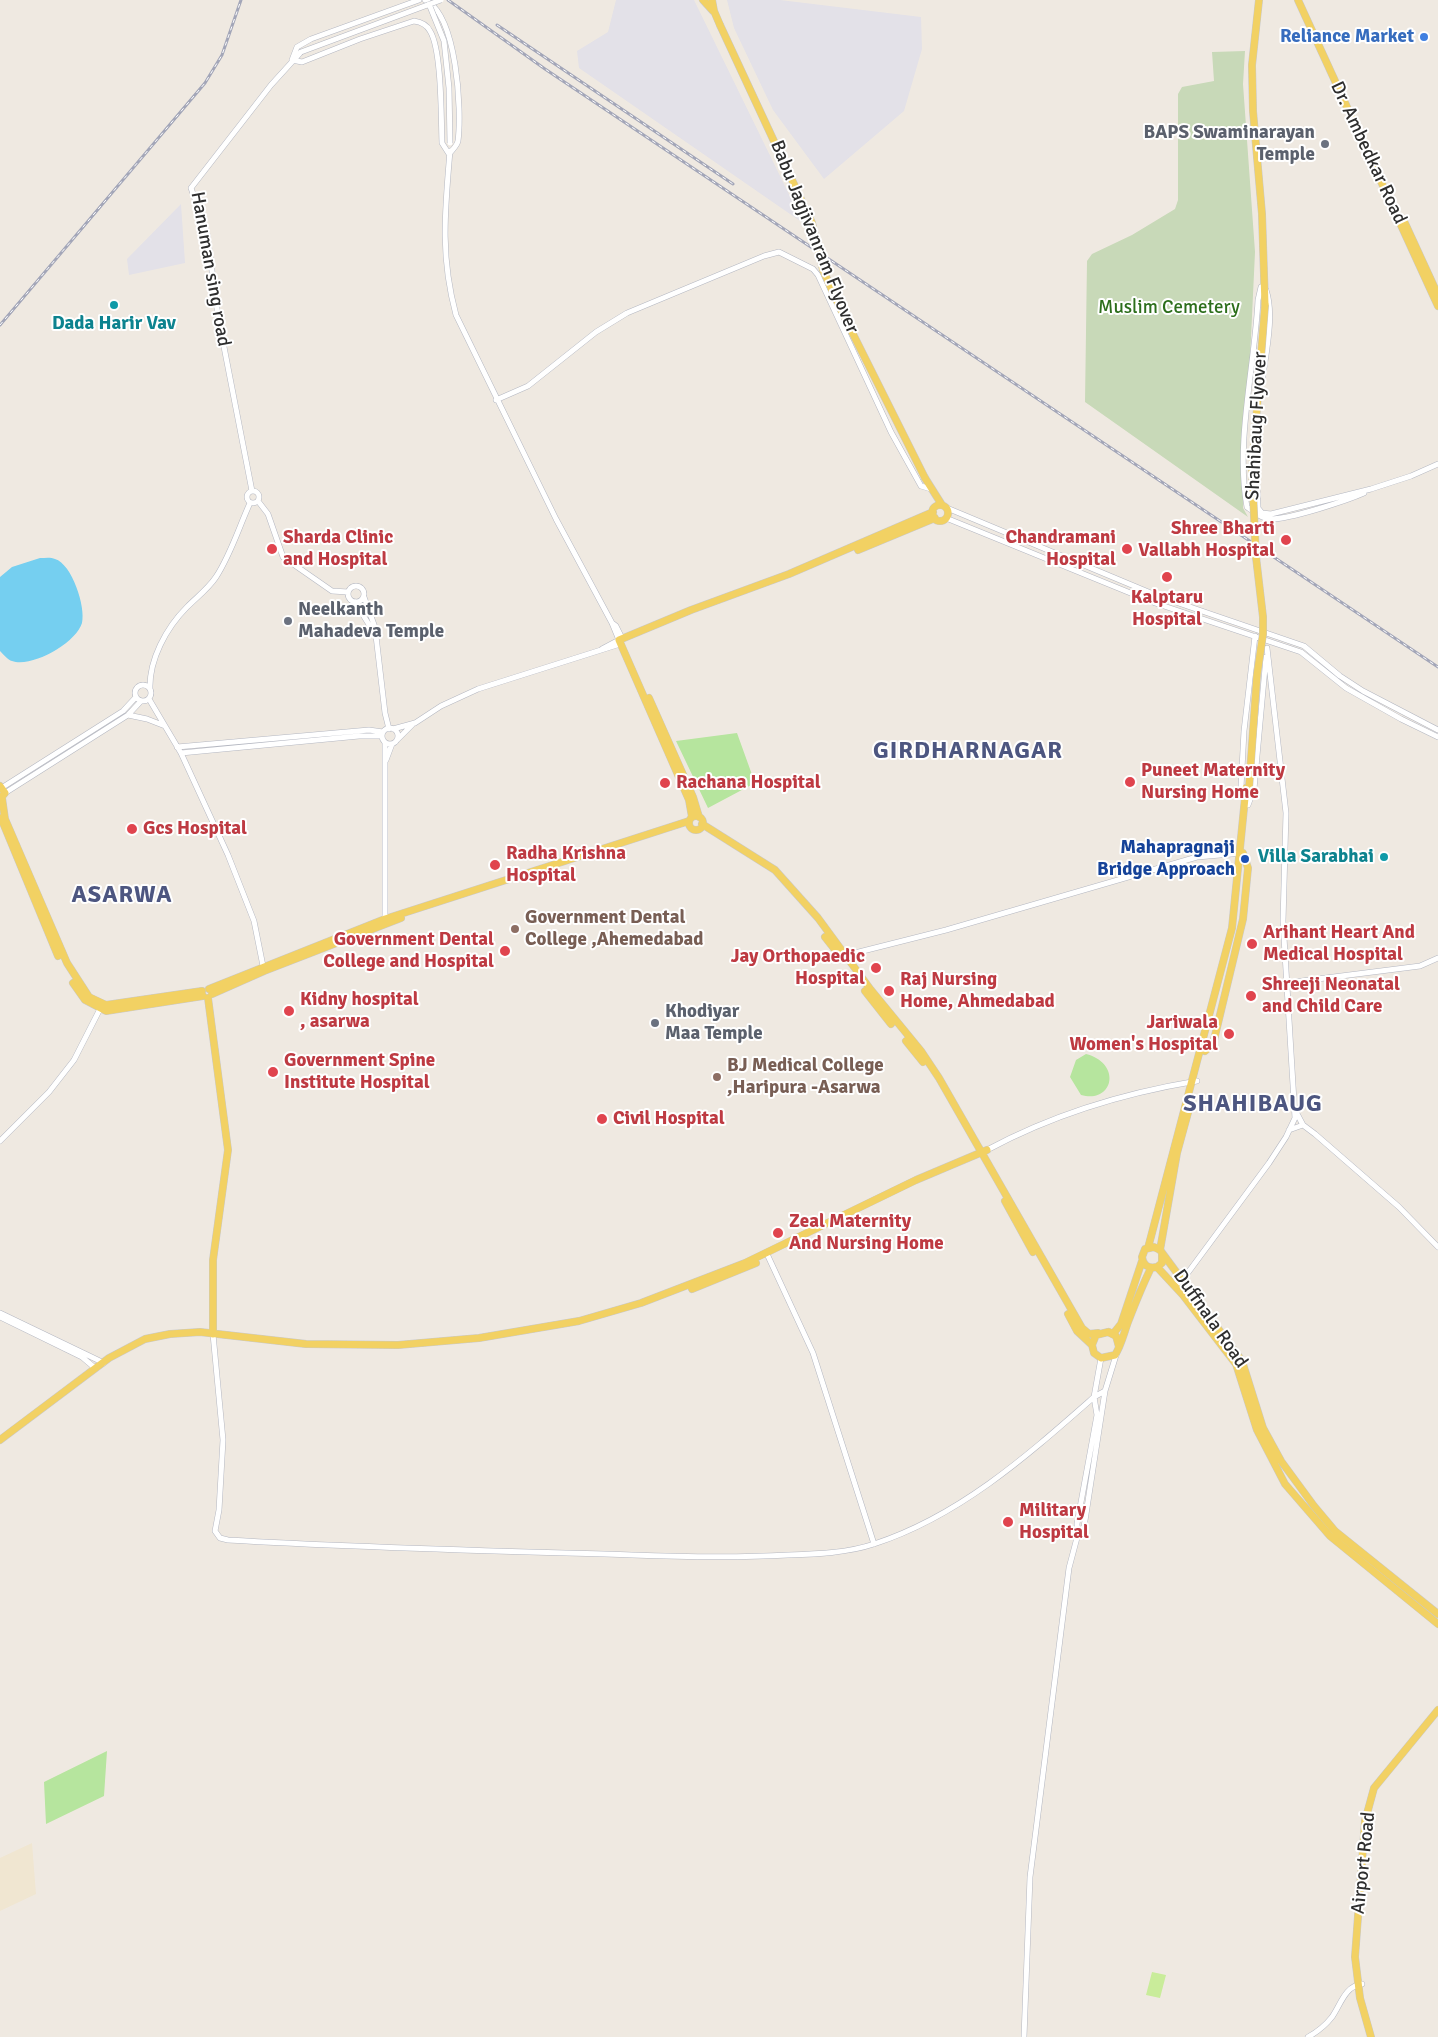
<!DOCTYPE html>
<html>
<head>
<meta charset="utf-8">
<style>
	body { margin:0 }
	canvas { display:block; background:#efe9e1 }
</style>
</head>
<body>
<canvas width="1438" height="2037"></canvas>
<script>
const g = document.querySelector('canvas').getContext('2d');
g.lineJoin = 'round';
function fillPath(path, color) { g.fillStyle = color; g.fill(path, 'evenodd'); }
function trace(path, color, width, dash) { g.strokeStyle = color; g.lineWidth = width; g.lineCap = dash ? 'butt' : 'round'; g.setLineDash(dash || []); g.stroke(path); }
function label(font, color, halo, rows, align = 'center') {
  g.font = font + ' Signika,sans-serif'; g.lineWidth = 4; g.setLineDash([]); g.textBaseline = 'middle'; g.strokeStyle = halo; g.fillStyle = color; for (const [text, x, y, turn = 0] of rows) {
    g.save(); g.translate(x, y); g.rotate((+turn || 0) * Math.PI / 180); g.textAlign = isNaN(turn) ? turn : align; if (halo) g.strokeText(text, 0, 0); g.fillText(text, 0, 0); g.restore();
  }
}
fillPath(new Path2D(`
	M616,0H694L803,223L579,68L577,51L608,32Z
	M727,0H780L921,17L922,49L904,111L824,179L773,110L734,28Z
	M181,204L185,263L129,275L127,259Z`), '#e3e1e8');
fillPath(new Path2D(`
	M32,1843L36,1894L0,1911V1858Z`), '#f0e6d1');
fillPath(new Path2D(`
	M737,733L755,783L708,808L676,741Z
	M1086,1054C1122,1063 1114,1104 1081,1095L1070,1077L1076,1060Z
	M107,1751L104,1796L46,1824L44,1782Z`), '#b6e59e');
fillPath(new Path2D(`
	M1245,51L1243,84L1255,252L1243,508L1248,517L1085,402L1087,261L1092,254L1132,235L1175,209L1178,200V94L1182,87L1214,81L1212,52Z`), '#c8d9b8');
fillPath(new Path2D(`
	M1152,1972L1166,1975L1160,1998L1146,1995Z`), '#c9ec9a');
fillPath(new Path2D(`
	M40,558C45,558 51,557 55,559C72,564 86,607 82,623C76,643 32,668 12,661C8,660 3,654 0,651V577L12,567Z`), '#75cff0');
const minor = new Path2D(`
	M419,0L311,39L297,47L292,60L302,62L360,39L414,21C421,22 427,25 430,31C442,50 441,119 442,143L449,154C452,150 457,146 458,141C462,110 457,15 425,0
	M450,151C445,210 440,256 456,315L556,519L612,623L619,640L602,649
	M1261,287L1258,300C1255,365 1235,443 1247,507C1254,512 1262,519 1271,519C1290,519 1346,501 1364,493
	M1262,383C1265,357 1275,315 1266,290
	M496,400L528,386L596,332L627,313L764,256L779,252L813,269L818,275L891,432L921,486L931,489
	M1256,457L1258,508L1262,513L1271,514L1371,489L1411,476L1438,464
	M247 497a6 6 0 1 1 12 0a6 6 0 1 1-12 0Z
	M252,491L218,316L207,233L191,188L271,85L301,52
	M258,501L268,514L283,557L332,591L348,592
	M947,508L1158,596L1304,646L1340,676L1363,691L1438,730
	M946,518L1155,603L1301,652L1346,688L1401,719L1438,737
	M348 594a8 8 0 1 1 16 0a8 8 0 1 1-16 0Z
	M364,597L376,630V636
	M355,602L376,636L385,713L389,729
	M612,623L616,626L622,638
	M135 693a8 8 0 1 1 16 0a8 8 0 1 1-16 0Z
	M150,689C149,660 166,628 187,607C197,597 208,589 216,577C231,554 239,527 250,503
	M149,699L181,753L228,855L254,921L264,971
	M128,715L147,719L165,726
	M382 736a8 8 0 1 1 16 0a8 8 0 1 1-16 0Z
	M393,729L415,723L441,706L478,689L620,644
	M397,740L412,725
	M177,747L369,730L383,732
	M181,753L359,736H382
	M386,760L392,744
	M3,787L123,711L136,697
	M5,793L128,715L141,701
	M1243,797L1241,787L1244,731L1255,636
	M1248,805L1254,789L1266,657
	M385,921V743
	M843,956L946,930L1197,857L1243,853
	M1286,983L1420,966L1438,958
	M1295,1110L1303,1125
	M1289,1130L1303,1125L1315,1134L1399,1207L1438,1247
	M0,1141L49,1092L74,1060L102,1005
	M987,1150C1052,1115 1124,1093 1197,1081
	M767,1254L813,1353L874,1544
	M1175,1286L1184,1278L1269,1163L1286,1137L1295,1118L1283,921L1286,813L1267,648
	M0,1313L104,1363
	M0,1317L82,1357L95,1368
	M213,1334L223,1440L219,1510L215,1531L220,1538L228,1540C363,1548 497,1551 632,1555C684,1557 736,1558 788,1555C817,1554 847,1553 874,1544C960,1516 1028,1455 1094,1397L1105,1391
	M1078,1534L1084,1527L1105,1391L1117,1352
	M1024,2037L1030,1877L1069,1568L1078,1534L1077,1524L1097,1415L1094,1397L1101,1358
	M1308,2037C1317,2032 1325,2026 1332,2017C1341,2004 1345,1986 1362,1984`);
const major = new Path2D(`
	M703,0L713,11
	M712,0L714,11L720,25
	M1259,0L1252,65L1253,111L1262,214L1265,305
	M1298,0L1438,306
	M1403,219L1438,295
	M925,478L942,505
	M932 513a8 8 0 1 1 16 0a8 8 0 1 1-16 0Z
	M858,550L935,518
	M649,698L693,797L699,817
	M0,786L5,793L0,799
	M2,798L5,819L67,963L89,997L106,1005L202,991
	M689 823a7 7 0 1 1 14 0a7 7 0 1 1-14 0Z
	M692,817L689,800L619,640L691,610L789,574L933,512
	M1,818L58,956
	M702,824L775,870L818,918L871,990L921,1051L939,1078L1082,1328L1089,1334L1098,1333
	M825,937L840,956
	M73,983L85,1000L106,1011L203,996
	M209,989L385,919L689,821
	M865,991L891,1024
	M212,994L264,971L401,918
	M208,998L228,1150L213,1260V1334
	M906,1041L923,1062
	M1205,1051L1213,1044L1243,919L1248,868L1243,853
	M1005,1201L1033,1252
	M1148,1248L1232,928L1246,788
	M1160,1250L1177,1153L1192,1098
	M1162,1253V1263L1157,1267C1148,1269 1143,1265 1142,1257L1145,1249L1154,1247L1160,1250L1242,1361L1263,1428L1281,1461L1314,1506L1335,1531L1438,1614
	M1157,1267L1183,1295L1236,1364L1257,1430L1285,1484L1330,1536L1438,1624
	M692,1289L756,1263
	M1068,1314L1077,1331L1092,1345
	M1109,1332L1113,1334L1121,1324L1142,1261
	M1119,1347L1116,1336L1108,1332L1096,1335L1092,1345L1094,1353L1101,1358L1115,1355C1121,1346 1124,1333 1128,1322C1135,1304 1142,1286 1151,1268
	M0,1440L109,1358L145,1339L170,1334L200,1332L306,1344L398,1345L479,1338L579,1321L641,1303L745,1263L916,1180L987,1150
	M1371,2037L1360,1998L1355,1957L1365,1821L1374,1788L1438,1710`);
trace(minor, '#b4b7c1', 6);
trace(major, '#c9c9c9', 8);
trace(minor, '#fff', 5);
trace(major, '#f2d163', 7);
const rail = new Path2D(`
	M448,0L545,69L1438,667
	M497,25L733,184
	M0,325L205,83L222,55L241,0`);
trace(rail, '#a3a6b8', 3);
trace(rail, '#fff', 1, [4]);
const minorBridge = new Path2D(`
	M429,4L444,41L449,88L450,143
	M301,52L441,0`);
const majorBridge = new Path2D(`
	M720,25L812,223L823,270L841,310L925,478
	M1249,788L1257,675L1263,634V617L1256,557L1252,472L1265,305`);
trace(minorBridge, '#b4b7c1', 6, []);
trace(majorBridge, '#c9c9c9', 8, []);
trace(minorBridge, '#fff', 5);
trace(majorBridge, '#f2d163', 7);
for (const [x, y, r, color] of [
	[1424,37,5,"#3f7fe0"],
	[1325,144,5,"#6b7280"],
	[114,305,5,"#0f9aa8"],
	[1286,540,6,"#e0444e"],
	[272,549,6,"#e0444e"],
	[1127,549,6,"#e0444e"],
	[1167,577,6,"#e0444e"],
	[288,621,5,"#6b7280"],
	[1130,782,6,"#e0444e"],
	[665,783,6,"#e0444e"],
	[132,829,6,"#e0444e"],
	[1384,857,5,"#0f9aa8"],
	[1245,859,5,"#1a4fb4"],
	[495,865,6,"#e0444e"],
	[515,929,5,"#8d6e63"],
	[1252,944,6,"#e0444e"],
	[505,951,6,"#e0444e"],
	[876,968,6,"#e0444e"],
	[889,991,6,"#e0444e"],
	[1251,996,6,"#e0444e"],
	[289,1011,6,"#e0444e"],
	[655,1023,5,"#6b7280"],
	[1229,1034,6,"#e0444e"],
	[273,1072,6,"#e0444e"],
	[717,1077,5,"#8d6e63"],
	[602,1119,6,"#e0444e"],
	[778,1233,6,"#e0444e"],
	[1008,1522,6,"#e0444e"]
]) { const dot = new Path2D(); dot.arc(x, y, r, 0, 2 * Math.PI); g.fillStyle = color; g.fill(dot); trace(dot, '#fff', 2); }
label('bold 19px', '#366cbe', '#fff', [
	["Reliance Market",1414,37]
], 'right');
label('bold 19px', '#5b616d', '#fff', [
	["BAPS Swaminarayan",1315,133,"right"],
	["Temple",1315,155,"right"],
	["Neelkanth",298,610],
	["Mahadeva Temple",298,632],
	["Khodiyar",665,1012],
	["Maa Temple",665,1034]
], 'left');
label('19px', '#2e2e2e', '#fff', [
	["Dr. Ambedkar Road",1368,153,65],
	["Babu Jagjivanram Flyover",814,237,68],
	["Hanuman sing road",210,269,80],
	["Shahibaug Flyover",1257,426,-87],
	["Duffnala Road",1210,1319,55],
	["Airport Road",1364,1863,-84]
]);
label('19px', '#2c6e1b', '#fff', [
	["Muslim Cemetery",1169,308]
]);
label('bold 19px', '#0d838f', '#fff', [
	["Dada Harir Vav",114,324],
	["Villa Sarabhai",1374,857,"right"]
]);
label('bold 19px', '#be3a42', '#fff', [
	["Shree Bharti",1275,529,"right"],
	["Vallabh Hospital",1275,551,"right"],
	["Sharda Clinic",283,538],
	["and Hospital",283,560],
	["Chandramani",1116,538,"right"],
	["Hospital",1116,560,"right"],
	["Kalptaru",1167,598,"center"],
	["Hospital",1167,620,"center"],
	["Puneet Maternity",1141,771],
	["Nursing Home",1141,793],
	["Rachana Hospital",676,783],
	["Gcs Hospital",143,829],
	["Radha Krishna",506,854],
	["Hospital",506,876],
	["Arihant Heart And",1263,933],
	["Medical Hospital",1263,955],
	["Government Dental",494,940,"right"],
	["College and Hospital",494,962,"right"],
	["Jay Orthopaedic",865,957,"right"],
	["Hospital",865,979,"right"],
	["Raj Nursing",900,980],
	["Home, Ahmedabad",900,1002],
	["Shreeji Neonatal",1262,985],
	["and Child Care",1262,1007],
	["Kidny hospital",300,1000],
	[", asarwa",300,1022],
	["Jariwala",1218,1023,"right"],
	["Women's Hospital",1218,1045,"right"],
	["Government Spine",284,1061],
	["Institute Hospital",284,1083],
	["Civil Hospital",613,1119],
	["Zeal Maternity",789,1222],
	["And Nursing Home",789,1244],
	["Military",1019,1511],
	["Hospital",1019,1533]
], 'left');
label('bold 19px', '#164399', '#fff', [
	["Mahapragnaji",1235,848],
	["Bridge Approach",1235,870]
], 'right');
label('bold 19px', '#785e54', '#fff', [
	["Government Dental",525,918],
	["College ,Ahemedabad",525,940],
	["BJ Medical College",727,1066],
	[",Haripura -Asarwa",727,1088]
], 'left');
g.letterSpacing = '1px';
label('bold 24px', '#4d5680', '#fff', [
	["GIRDHARNAGAR",968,752],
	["ASARWA",122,896],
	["SHAHIBAUG",1253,1105]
]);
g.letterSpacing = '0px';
</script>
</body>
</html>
